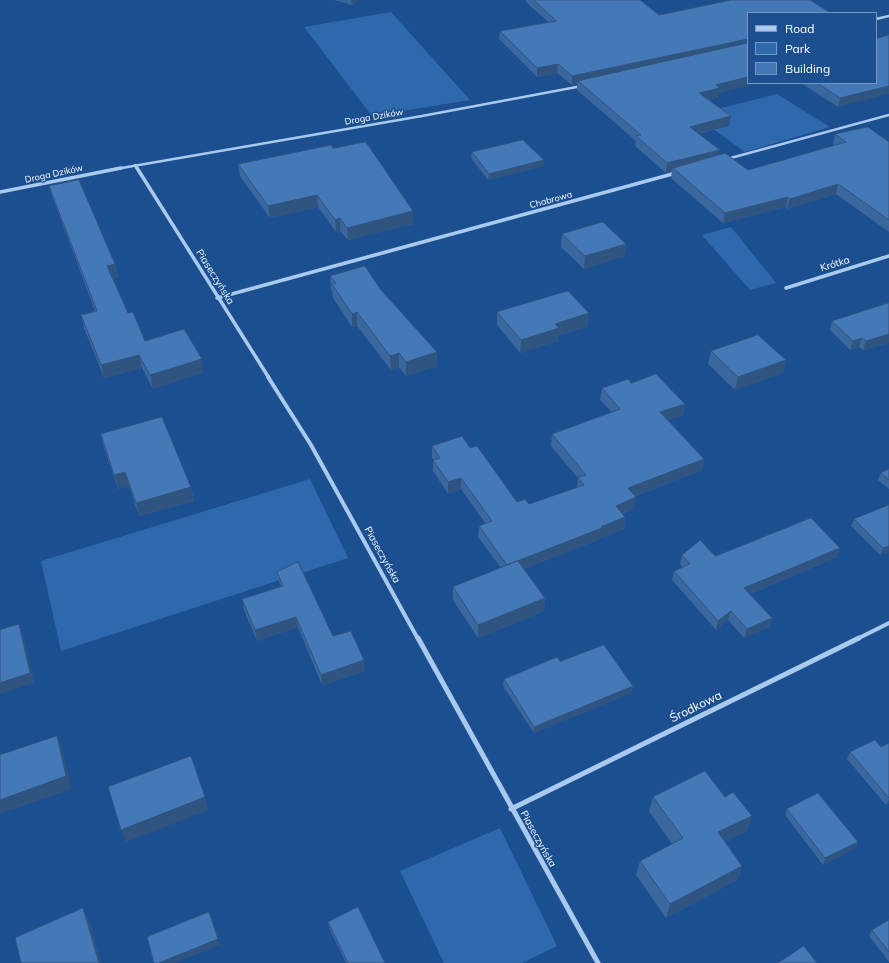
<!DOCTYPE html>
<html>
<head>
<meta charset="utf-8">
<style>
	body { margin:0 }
	#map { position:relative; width:889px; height:963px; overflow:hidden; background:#1b4f8f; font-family:Mulish,sans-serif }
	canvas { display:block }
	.legend { position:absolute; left:747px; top:12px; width:130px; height:72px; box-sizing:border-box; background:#1b4f8f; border:1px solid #7695bc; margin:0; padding:5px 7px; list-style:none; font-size:12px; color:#fff }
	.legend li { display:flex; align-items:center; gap:8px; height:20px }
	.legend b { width:20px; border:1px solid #7695bc }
</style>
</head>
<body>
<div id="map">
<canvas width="889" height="963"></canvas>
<ul class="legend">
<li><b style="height:5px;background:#a9c9ee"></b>Road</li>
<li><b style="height:11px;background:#2e69ad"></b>Park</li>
<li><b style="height:11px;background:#4478b7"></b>Building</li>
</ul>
</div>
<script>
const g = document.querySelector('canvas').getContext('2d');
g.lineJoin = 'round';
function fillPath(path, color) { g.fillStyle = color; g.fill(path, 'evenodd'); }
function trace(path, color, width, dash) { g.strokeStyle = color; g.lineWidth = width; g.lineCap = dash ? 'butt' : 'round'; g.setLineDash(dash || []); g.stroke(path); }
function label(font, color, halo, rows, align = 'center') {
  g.font = font + ' Mulish,sans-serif'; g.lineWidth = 3; g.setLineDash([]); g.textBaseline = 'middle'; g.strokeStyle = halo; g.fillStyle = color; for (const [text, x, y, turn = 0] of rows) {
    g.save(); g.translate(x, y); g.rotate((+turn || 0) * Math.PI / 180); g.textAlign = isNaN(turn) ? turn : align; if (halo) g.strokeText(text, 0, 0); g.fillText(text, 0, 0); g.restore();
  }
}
fillPath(new Path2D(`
	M391,12L470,100L372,116L304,27Z
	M777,94L830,127L745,152L694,115Z
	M731,227L776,283L750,290L702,235Z
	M310,479L348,558L61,651L41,561Z
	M500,828L557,946L522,963H444L400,871Z`), '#2e69ad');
trace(new Path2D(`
	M876,19L889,16
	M727,159L889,115
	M135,165L137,169
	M116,169L422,116L582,86`), '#a9c9ee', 2.5);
trace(new Path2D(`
	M137,168L269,378
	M0,192L121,168
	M786,288L889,256
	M217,298L676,173`), '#a9c9ee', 3.5);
trace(new Path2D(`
	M268,377L311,445L418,639
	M857,639L889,623`), '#a9c9ee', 4);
trace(new Path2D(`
	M418,638L598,963
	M511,809L859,638`), '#a9c9ee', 5);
fillPath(new Path2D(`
	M334,0H359L352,5Z
	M526,0H640L659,15L748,13L719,93V97L708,100L731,116L729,126L698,134L719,155L748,170L835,145L833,144L835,134L889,142V232L836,194L787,209L786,207L723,223L671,178L672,171L666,173L635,146L636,141L577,90V84L572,85L557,73L537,77L499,39L500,31L548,22L526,2Z
	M801,83H876L838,107Z
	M333,148L413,224L348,240L340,231L336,232L318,207L270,218L240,176L238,164Z
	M472,152L544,160V166L488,180L471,158Z
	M49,186L115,264L118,277L113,278L128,313L145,341L204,372L153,389L142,368L104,378L84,328L81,315L95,311L53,199Z
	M562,234L626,244L625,256L584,269L561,247Z
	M330,276L381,290L437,352V366L406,376L399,367L391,370L357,326L352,327L333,298L332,290L331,289Z
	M889,303V343L863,350L859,347L850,350L830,330L832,321Z
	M497,312L588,326L558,336V341L520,353L497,325Z
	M711,351L786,360L783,373L735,390L708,364Z
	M631,383L685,404L683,415L668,420L704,459L702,470L635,496L634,509L622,514L625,517L624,529L601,538L600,539L524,569L545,598L544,611L478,638L453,600V587L501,568L478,537L479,526L485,523L461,489L448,494L433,471V460H434L432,458V446L470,448L517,502L529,504L577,488L578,478L551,446L552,434L612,412L600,400L602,388Z
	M101,434L191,487L194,501L139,516L129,486L118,489L104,448Z
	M889,469V489L878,480L881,473Z
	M889,505V552L880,555L851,526L854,519Z
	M840,548L837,557L750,594L772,618L769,627L744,638L728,620L716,630L672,580L674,571L683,567L680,564L682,555L715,556Z
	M277,572L333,636L365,671L322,685L298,627L257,641L244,610L242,599L281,586L279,582Z
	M560,661L633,686L631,693L534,733L503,686L504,679Z
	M889,743V803L886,805L847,759L850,752L881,747Z
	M653,797L747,831L725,841L742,866L737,880L666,918L636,875L640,861L672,844L649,811Z
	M787,809L858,842L855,848L823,865L785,815Z
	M889,920V962L869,936L872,930Z
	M328,922L385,963H346L329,928Z`), '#3a679d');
fillPath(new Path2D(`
	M351,0H359L352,5Z
	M748,39V47L578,81L577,84L572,85V76Z
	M558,64L557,73L537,77V68Z
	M748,77V83H759L719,93V97L697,103L699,93L716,85Z
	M889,86V94L838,107L840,98Z
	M731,116L729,126L688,136L690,127Z
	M720,150L718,159L673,168L672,171L666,173L667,163Z
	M544,160V166L488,180L489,174Z
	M838,184L836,194L787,209L790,199Z
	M317,195L318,207L270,218L268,206Z
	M788,197L786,207L723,223L725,213Z
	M413,211V224L348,240L347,228Z
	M340,218V231L336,232L335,220Z
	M626,244L625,256L584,269L585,256Z
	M115,264L118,277L110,279L107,266Z
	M357,312V326L352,327V314Z
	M589,313L588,326L558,336V341L520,353L521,340L555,324Z
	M889,334V343L863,350L866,341Z
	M862,338L859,347L850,350L853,341Z
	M437,352V366L406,376V362Z
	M399,353V367L391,370L390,356Z
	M139,355L142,368L104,378L101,365Z
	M202,359L204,372L153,389L150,375Z
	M786,360L783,373L735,390L738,377Z
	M685,404L683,415L658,424L660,412Z
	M704,459L702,470L626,499L628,488Z
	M125,472L129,486L118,489L114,475Z
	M461,478V489L448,494V482Z
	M191,487L194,501L139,516L136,503Z
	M636,497L634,509L614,517L616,506Z
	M625,517L624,529L601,538L600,539L507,576V565Z
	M889,546V552L880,555L883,548Z
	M840,548L837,557L742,597L744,588Z
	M545,598L544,611L478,638V625Z
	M731,611L728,620L716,630L718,621Z
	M296,617L298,627L257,641L255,630Z
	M772,618L769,627L744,638L747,629Z
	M19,624L23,634L34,683L0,694V683Z
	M364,660L365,671L322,685L321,675Z
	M633,686L631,693L534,733V727Z
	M57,736L62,749L72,789L0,814V800Z
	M205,797L208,810L126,842L121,830Z
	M889,799V803L886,805Z
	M752,816L747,831L713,847L718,832Z
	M858,842L855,848L823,865L825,858Z
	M742,866L737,880L666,918L670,904Z
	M83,908L89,920L101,963H99Z
	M218,939L220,945L175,963H159Z`), '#305480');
const building = new Path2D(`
	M534,0H640L659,15L731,0H810L831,13H748V39L572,76L558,64L537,68L500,31L556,21Z
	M889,35V86L840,98L817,83H876V39Z
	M748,43V77L716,85L720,88L699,93L731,116L690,127L720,150L667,163L636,136L641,135L578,81Z
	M868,127L889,142V220L838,184L790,199L788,197L725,213L673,168L725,153L748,170L846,142L835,134Z
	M523,140L544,160L489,174L472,152Z
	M366,142L413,211L347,228L340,218L335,220L317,195L268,206L238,164L331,145L333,148Z
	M79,180L115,264L107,266L128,313L133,312L145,341L184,329L202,359L150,375L139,355L101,365L81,315L97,311L49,186Z
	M603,222L626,244L585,256L562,234Z
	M365,266L381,290L437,352L406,362L399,353L390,356L357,312L352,314L332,284L336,283L330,276Z
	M568,291L589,313L555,324L559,328L521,340L497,312Z
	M889,303V334L866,341L862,338L853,341L832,321Z
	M758,335L786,360L738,377L711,351Z
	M656,374L685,404L660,412L704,459L628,488L636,497L616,506L625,517L601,527L602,528L507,565L479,526L492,521L461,478L448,482L433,460L440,458L432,446L462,436L470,448L477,446L517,502L525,499L529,504L584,485L578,477L586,475L552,434L620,409L602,388L628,379L631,383Z
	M162,417L191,487L136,503L125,472L114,475L101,434Z
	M889,469V480L881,473Z
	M889,505V546L883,548L854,519Z
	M811,518L840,548L744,588L772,618L747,629L731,611L718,621L674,571L690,564L682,555L700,540L715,556Z
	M518,561L545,598L478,625L453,587Z
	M298,562L333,636L351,631L364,660L321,675L296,617L255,630L242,599L283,586L277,572Z
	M19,624L30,673L0,683V630Z
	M604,645L633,686L534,727L504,679L557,657L560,661Z
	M57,736L66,776L0,800V755Z
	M875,740L881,747L889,743V798L850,752Z
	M191,756L205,797L121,830L108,787Z
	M705,771L725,797L733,792L752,816L718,832L742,866L670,904L640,861L683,838L653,797Z
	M818,793L858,842L825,858L787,809Z
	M358,907L385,963H348L328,922Z
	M83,908L99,963H21L15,938Z
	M209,912L218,939L159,963H154L147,937Z
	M889,920V952L872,930Z
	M804,946L817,963H778Z`);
fillPath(building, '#4478b7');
trace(building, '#305480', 1);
label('9px', '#fff', '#1b4f8f', [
	["Droga Dzików",374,117,-10],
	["Droga Dzików",54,174,-12],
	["Chabrowa",551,200,-15]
]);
label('10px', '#fff', '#1b4f8f', [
	["Krótka",835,264,-17],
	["Piaseczyńska",215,277,58],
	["Piaseczyńska",382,555,61],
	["Piaseczyńska",538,839,61]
]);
label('12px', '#fff', '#1b4f8f', [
	["Środkowa",696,707,-26]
]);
</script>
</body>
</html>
